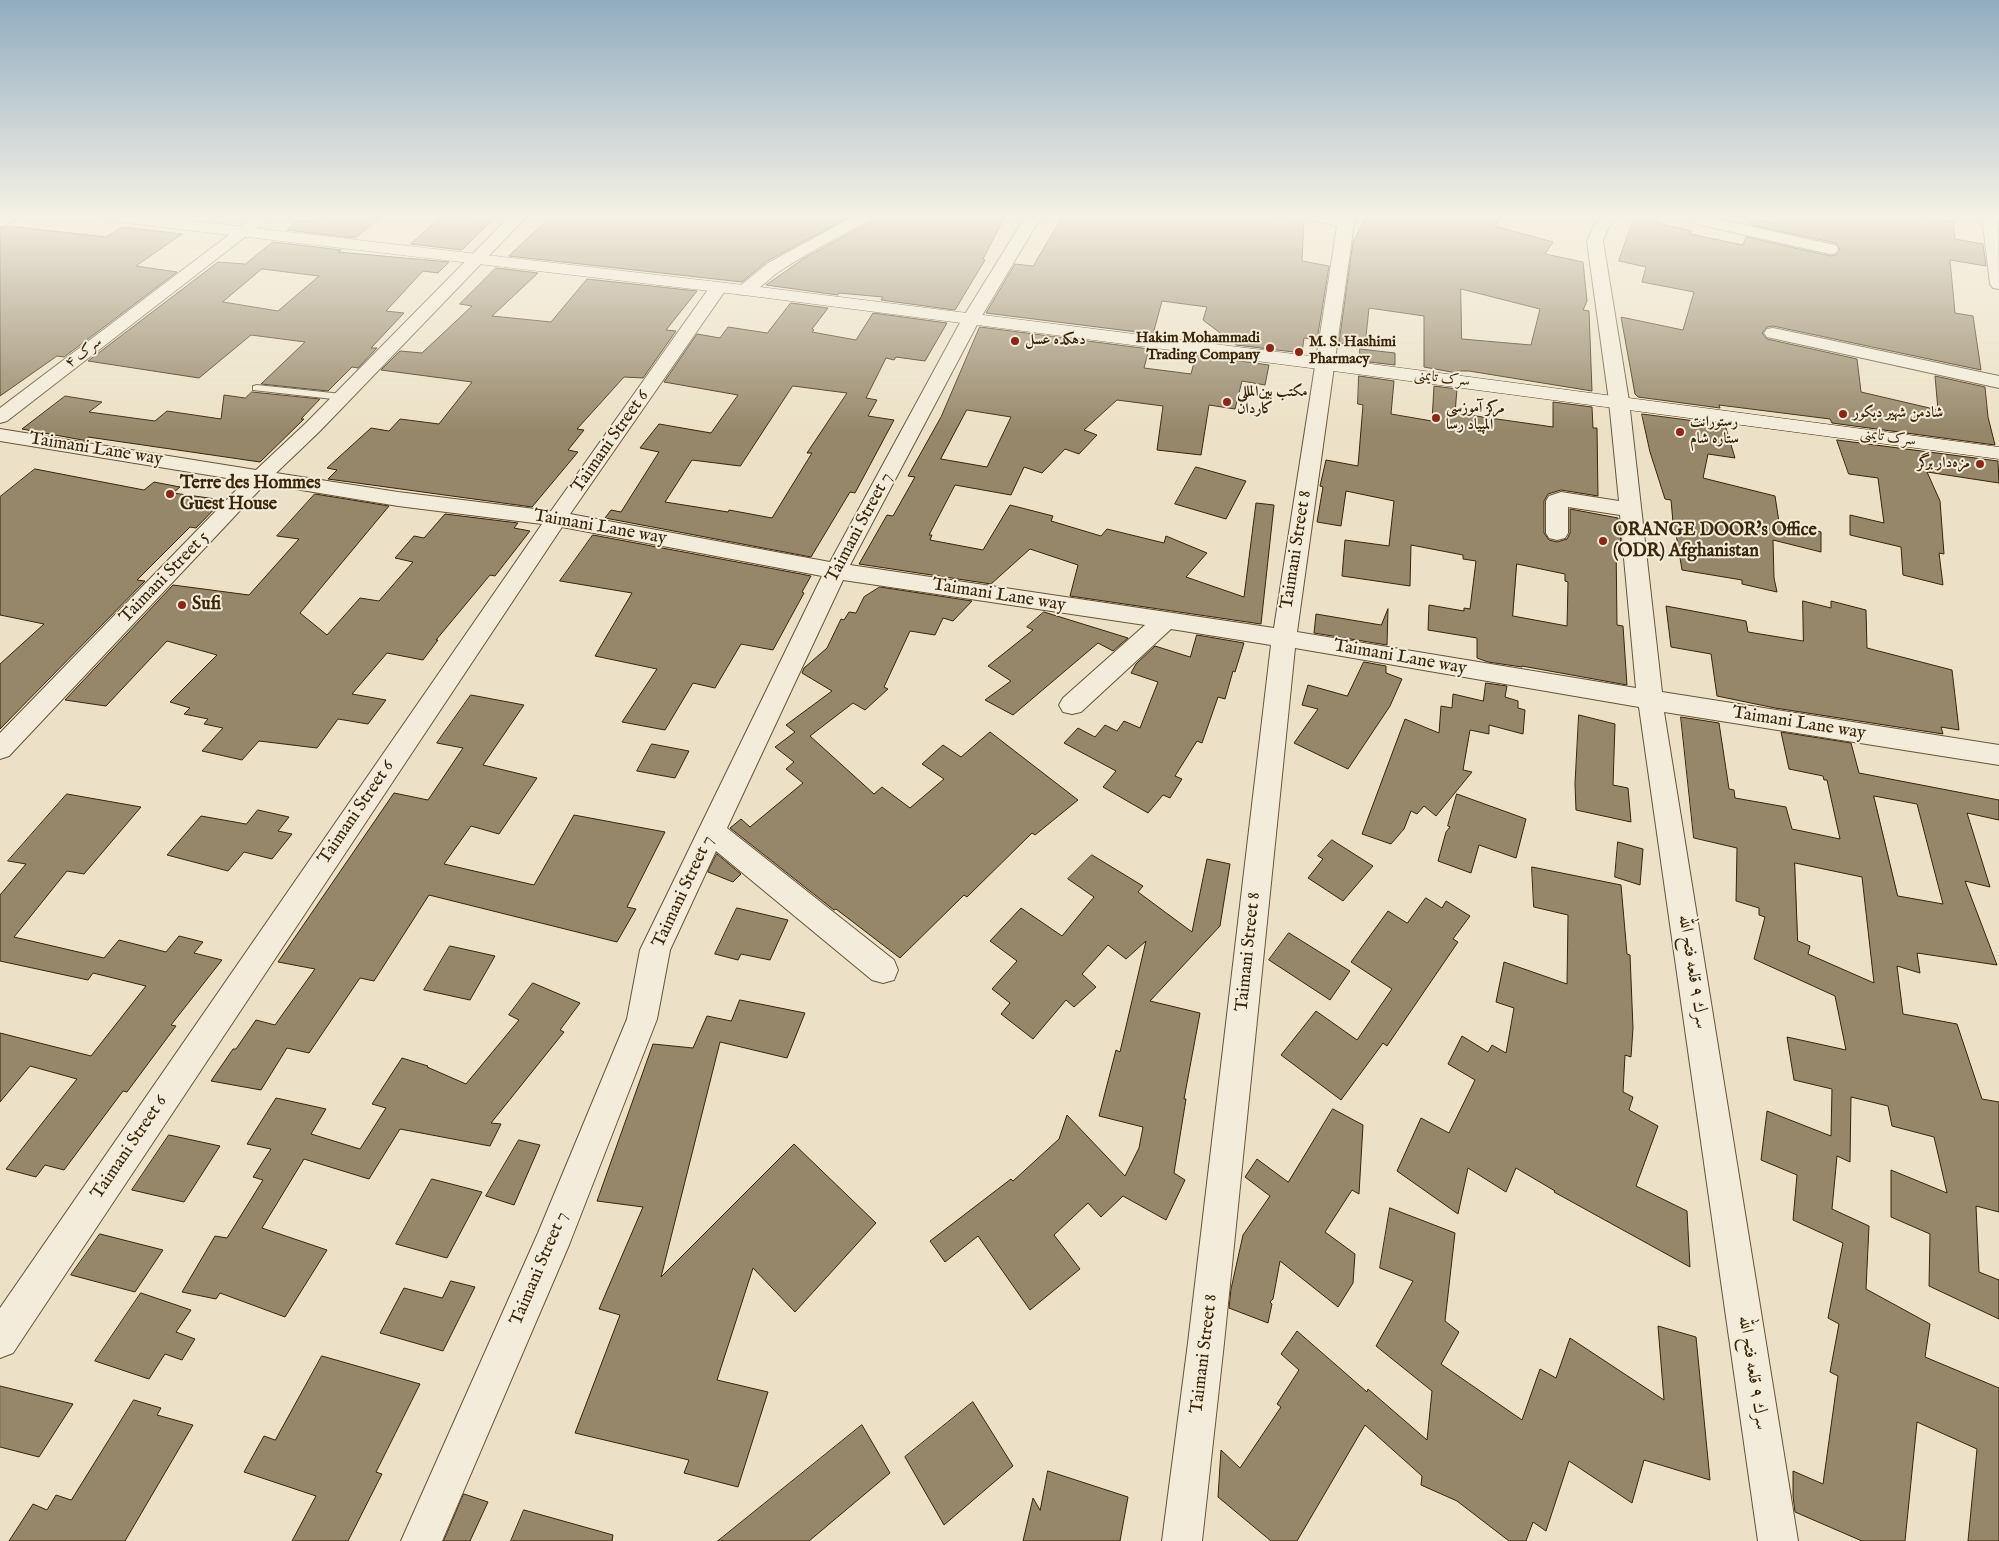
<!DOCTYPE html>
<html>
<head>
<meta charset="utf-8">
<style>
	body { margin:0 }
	canvas { display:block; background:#ece1c6 }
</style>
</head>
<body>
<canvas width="1999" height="1541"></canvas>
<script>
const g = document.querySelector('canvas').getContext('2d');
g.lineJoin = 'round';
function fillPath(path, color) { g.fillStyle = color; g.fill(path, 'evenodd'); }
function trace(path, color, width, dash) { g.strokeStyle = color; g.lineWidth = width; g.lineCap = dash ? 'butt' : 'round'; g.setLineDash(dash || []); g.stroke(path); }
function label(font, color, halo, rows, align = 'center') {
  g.font = font + ' "IM FELL English",Amiri,serif'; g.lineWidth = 4; g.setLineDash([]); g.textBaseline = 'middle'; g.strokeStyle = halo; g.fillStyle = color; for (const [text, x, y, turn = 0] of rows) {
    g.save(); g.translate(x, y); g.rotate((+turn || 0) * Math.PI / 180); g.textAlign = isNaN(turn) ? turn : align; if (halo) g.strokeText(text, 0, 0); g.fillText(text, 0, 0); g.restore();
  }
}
const building = new Path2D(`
	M341,216H382L355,238L287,230L299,220L311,222L317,217L337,219Z
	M442,216H448L492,220L462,250L411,244Z
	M552,216H851L767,261L742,282L509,256Z
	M875,216H1005L983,259L985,260L955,310L881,300L883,297L839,293L838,295L766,285L803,259L872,221Z
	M1063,216H1266L1304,219L1302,261L1329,266L1317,340L1304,338L1302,353L1236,345L1203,320L1207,307L1162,301L1153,334L986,313L1015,264L1033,266Z
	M1367,216H1503L1495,226L1553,242L1545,254L1583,262L1587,301L1583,310L1589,311L1592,391L1469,371H1457V373L1424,367V316L1369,308L1365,346L1339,343L1353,242ZM1461,289L1540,309L1531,345L1462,339Z
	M1635,216H1659L1657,223L1692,231L1690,234L1743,245L1746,237L1830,256L1836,255L1840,250L1836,243L1751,225L1753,218L1774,223L1776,216H1918L1953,222L1955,239L1983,244L1986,266L1950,260L1955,313L1973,316L1981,370L1773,326L1767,327L1762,333L1767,339L1857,359L1861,392L1938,410L1935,376L1985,387L1988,417L1995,445L1832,423L1830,419L1719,405L1720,408L1638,397L1635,394L1621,317L1683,330L1694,292L1642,282L1646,267L1619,261Z
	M8,226L106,237L122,227L182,234L136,266L177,272L64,357L57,356L0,396V229Z
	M273,242L341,250L338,252L449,262L438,273L423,271L386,311L404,313L371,348H377L358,368L352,367L328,391L261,384L305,342L251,335L199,378L88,361L218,262L245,264ZM262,269L319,276L278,311L223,302Z
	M496,268L538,273L492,316L551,322L587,279L697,291L666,330L676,331L643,378L624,377L577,429L584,430L568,450L578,452L532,507L328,479L337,470L327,468L371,428L389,431L400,419L439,424L472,382L381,370L400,351L422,353L472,306L460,304Z
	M791,303L828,308L812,329L814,330L812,332L856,340L873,313L947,323L925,361L896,357L894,360L886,358L866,398L877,400L868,416L894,420L855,493L850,492L811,557L605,518L611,510L621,512L659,452L640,448L659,424L711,433L738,395L664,382L697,334L720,338L728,327L767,333ZM793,386L847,393L807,453H812L772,518L729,510L728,512L665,502L692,460L740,466Z
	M980,327L1149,349L1144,368L1191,374L1196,355L1269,365L1265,385L1242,381L1235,409L1209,405L1201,455L1157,450L1163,406L1117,400L1084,430L1097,435L1079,454L1065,449L1042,473L1024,467L1011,495L955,485L929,535H932L930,540L983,550L1010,505L1053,516L1051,521L1101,536L1107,529L1164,543L1166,536L1207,553L1186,577L1244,597L1256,503L1274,505L1261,624L1070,596L1078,565L1030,549L991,584L859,564L887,515L893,516L915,477L908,476L941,417ZM967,410L1011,417L987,467L941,459Z
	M1360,349L1395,353V365L1360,361Z
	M1359,376L1394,381L1391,414L1432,421L1434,386L1457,389L1455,413L1553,427V402L1592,407L1593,428H1597L1598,496L1561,490L1548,494L1544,501V533L1549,540L1557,542L1567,539L1570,533V509L1618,518L1621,542L1616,541L1617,625L1623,626L1627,685L1522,666V667L1488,662L1477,658V638L1428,630L1429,605L1464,611V608L1470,609L1476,561L1463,559V555L1411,545L1410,586L1342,576L1345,540L1389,546L1394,501L1346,491L1341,526L1317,522L1323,487L1320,486L1326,460L1358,466L1363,405L1358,404ZM1517,564L1565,574V581L1568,582L1567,626L1513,616Z
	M252,392L320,399L301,419H304L260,462L88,437V441L22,429L65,396L102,402L89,412L155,421L167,411L221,419L224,395L245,398Z
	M1642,414L1725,425L1735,458L1708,454L1703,478L1775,496L1779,522L1821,532V552L1773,540L1774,578L1777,592L1742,584V580L1682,570L1676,534L1674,533L1671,500L1665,499L1650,452Z
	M1837,440L1998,461L1999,483L1927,472L1940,501L1944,554L1939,553L1943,585L1903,575L1901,547L1850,535V515L1884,523L1878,478L1849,474Z
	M1196,467L1246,481L1226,519L1175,504Z
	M35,469L144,490L154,482L180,487L173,493L223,500L196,528L190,527L137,580L145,581L0,729V664L44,624L0,615V497Z
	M315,494L389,506L300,613L327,635L360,598L379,601L413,562L395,558L414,536L424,538L445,514L518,523L514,528L530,531L495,576L490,575L436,640H438L423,660L387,653L352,694L386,700L368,724L338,719L317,748L259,741L242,760L202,751L223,728L204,724L208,719L184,714L190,708L170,702L217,655L167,641L106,706L65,700L173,585L249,595L299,539L277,536Z
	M593,535L801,574L811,576L802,592L804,593L773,650L741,644L715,688L693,683L665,730L622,722L657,669L595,656L632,593L560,581Z
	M880,587L972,601L953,621L943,618L935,635L910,631L884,687L888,689L865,710L853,703L810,736L874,794L882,787L910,808L944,779L922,764L943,745L961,757L990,732L1078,800L1035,835L1032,833L967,897L964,895L900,958L836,909L834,910L730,828L741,819L750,827L803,783L786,769L794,762L775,747L795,732L786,725L832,691L802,673L804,668L827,648L841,619L844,620L849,612L856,613L864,597Z
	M1803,601L1831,608V601L1866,610L1867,648L1952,670L1959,730L1941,727L1943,734L1775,708L1717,696L1711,654L1671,647L1666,606L1746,621L1748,632L1803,641Z
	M1388,609L1387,645L1314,633L1316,614L1381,625Z
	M1044,612L1128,638L1113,651L1098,643L1013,715L985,700L1011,681L988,666L1033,630L1027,627Z
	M1197,635L1244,643L1235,672L1233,671L1225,699L1218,697L1202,743L1197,741L1175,776L1182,779L1170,798L1163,795L1148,813L1103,787L1116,771L1064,743L1078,728L1095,737L1105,725L1117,731L1124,721L1140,728L1158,682L1131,673L1136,664L1155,646L1190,657Z
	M1364,662L1386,666V673L1402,679L1390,706L1348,769L1294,743L1318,709L1302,705L1308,685L1347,696Z
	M1486,683L1507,686L1505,697L1518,701V708L1525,710L1523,734L1489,725V734L1470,730L1463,770L1472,772L1436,816L1424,806L1417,814L1411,811L1404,829L1391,844L1362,834L1405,719L1439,733L1441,706L1452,708L1453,694L1483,701Z
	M471,695L524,705L483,765L537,778L499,834L471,826L444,864L534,885L574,815L665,832L627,907L636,909L617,942L429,895L374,981L360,978L309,1053L287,1048L261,1090L211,1081L233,1049H236L256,1020L275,1025L315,969L278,962L394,793L428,800L463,748L437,743Z
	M1579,715L1615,724L1613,785L1628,788L1631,822L1576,810L1575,784Z
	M1681,717L1719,723L1729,789L1734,790L1735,798L1786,807L1792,829L1840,839L1827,780H1824L1823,776L1789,769L1781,732L1851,743L1859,773L1999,800V820L1967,813L1990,887L1965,881L1997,965L1917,953L1920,973L1897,966L1903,1014L1957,1024L1982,1099L1999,1102V1212L1976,1206L1979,1272L1999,1280V1319L1929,1286L1930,1234L1891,1217V1170L1947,1193L1934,1137L1892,1126L1888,1106L1851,1097L1850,1162L1837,1156L1832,1209L1869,1226L1866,1289L1930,1324L1925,1357L1999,1388V1541H1968L1977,1449L1917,1422L1905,1541H1862L1795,1512L1793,1496V1471L1823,1484L1838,1376L1830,1372L1839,1324L1828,1318L1843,1243L1793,1220L1797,1175L1761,1160L1767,1111L1831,1136L1832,1089L1794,1080L1787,1037L1846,1050L1835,996L1754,959L1765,917L1759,915V908L1736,901L1737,848L1694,838ZM1874,796L1917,804L1943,904L1898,896ZM1795,863L1862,877L1874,983L1808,954L1810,946L1798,941Z
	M652,744L689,751L675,778L637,771Z
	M67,794L141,807L84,874L67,871L14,937L104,958L119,940L166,952L179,936L203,942L194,953L222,960L171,1025L176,1026L127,1092L123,1091L64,1170L45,1165L36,1177L6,1169L77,1079L30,1066L0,1102V1033L91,1056L146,986L93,973L88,980L0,961V895L26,864L8,861Z
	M1457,794L1526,819L1516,858L1479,845L1471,873L1438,861L1446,832L1450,827L1448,826Z
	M258,810L289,817L278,831L292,834L272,859L244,852L228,871L167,855L201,816L246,824Z
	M1332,840L1373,866L1343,901L1308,878L1323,859L1318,856Z
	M1618,842L1643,849L1640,885L1615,877Z
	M717,854L741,874L733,882L708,872Z
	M1092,855L1143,886L1138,892L1192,932L1207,859L1230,864L1220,926L1150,1001L1200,1013L1184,1099H1186L1174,1173L1185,1180L1166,1220L1123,1196L1101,1217L1088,1203L1054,1235L1080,1269L1030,1310L978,1236L945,1262L930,1241L1011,1179L1013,1181L1059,1139L1067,1115L1125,1176L1139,1148L1143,1127L1099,1116L1116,1050L1120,1052L1146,941L1126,959L1108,945L1082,974L1096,987L1074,1007L1066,1000L1033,1039L1001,1014L1010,1003L992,989L1017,961L990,941L1021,908L1062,936L1094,897L1068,879Z
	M1532,867L1621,885L1627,954L1630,955L1633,1028L1631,1057L1625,1055L1623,1092L1633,1097L1629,1110L1658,1126L1636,1186L1687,1211L1690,1267L1554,1192L1555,1191L1516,1168L1506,1192L1468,1168L1458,1214L1397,1171L1421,1118L1449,1133L1475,1080L1448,1064L1462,1036L1488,1052L1492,1045L1506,1053L1514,1008L1496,1002L1504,962L1567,984L1568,915L1534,907Z
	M1426,898L1442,908L1446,901L1470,916L1453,939L1458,942L1387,1046L1383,1043L1341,1100L1281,1055L1316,1011L1357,1040L1392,989L1351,962L1388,911L1407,923Z
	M737,908L788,920L770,960L741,954L738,960L715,954Z
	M1289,933L1350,971L1330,1000L1269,960Z
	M450,946L495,956L470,1000L424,990Z
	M533,983L580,1003L560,1030L564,1032L491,1123L501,1124L490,1146L400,1129L369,1179L304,1159L262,1228L327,1250L285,1317L220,1293L216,1299L182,1292L215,1236L227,1238L263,1180L253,1177L271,1149L247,1144L276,1098L326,1109L311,1134L360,1149L386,1108L372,1104L402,1058L428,1066L427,1067L466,1084L519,1020L509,1015Z
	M740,1000L805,1013L787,1058L720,1042L661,1277L794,1144L876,1223L795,1312L753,1268L717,1380L768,1392L738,1487L684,1473L689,1460L575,1433L620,1315L599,1309L643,1207L597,1201L653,1044L693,1048L707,1016L731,1021Z
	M1333,1109L1363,1125L1359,1194L1352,1190L1325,1232L1355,1254L1353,1283L1338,1307L1280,1261L1273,1299L1270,1302L1272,1304L1268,1323L1229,1308L1231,1289L1243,1235L1270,1196L1245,1177L1257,1159L1288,1182Z
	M169,1135L220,1146L184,1202L132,1190Z
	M519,1140L540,1145L514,1205L486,1196Z
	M432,1179L482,1192L447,1258L396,1244Z
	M1390,1208L1455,1233L1445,1321L1459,1332L1441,1364L1522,1420L1540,1369L1556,1378L1570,1338L1664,1400L1658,1326L1696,1337L1710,1480L1644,1460L1632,1503L1569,1461L1546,1531L1533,1522L1526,1541H1509L1457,1501L1421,1485L1422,1476L1365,1425L1297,1541H1271L1218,1497L1221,1450L1240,1468L1281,1407L1277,1404L1299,1370L1281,1354L1297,1331L1367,1392L1368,1389L1427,1440L1432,1391L1376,1346L1413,1281L1380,1268Z
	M100,1234L163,1250L135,1292L71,1275Z
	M451,1281L475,1287L443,1351L380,1333L404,1288L442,1298Z
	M141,1293L191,1310L176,1332L195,1339L182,1360L165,1354L149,1379L95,1361Z
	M322,1356L420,1384L376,1472L382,1474L348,1541H292L316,1496L244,1472L264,1436L275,1440Z
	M0,1386L73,1404L39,1457L0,1447Z
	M134,1400L161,1408L157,1415L193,1425L125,1541H9L33,1504L47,1510L56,1495L71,1500Z
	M973,1402L1013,1466L944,1525L905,1457Z
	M862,1425L890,1473L809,1541H718Z
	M1048,1471L1128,1497L1120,1541H1023L1033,1498L1040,1510Z
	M464,1494L488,1502L470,1541H444Z
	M524,1510L613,1535L612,1541H511Z`);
fillPath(building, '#96876a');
trace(building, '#392507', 1);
const service = new Path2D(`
	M257,385L342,394L347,397L342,400L253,390V386Z`);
const minor = new Path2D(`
	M0,216H18L6,225L0,227Z
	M254,216H272L7,421L0,423V408Z
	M510,216H527L320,431L276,473L398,492L551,511L712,284L718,283L724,284L727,288L570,514L830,562L962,319L1022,222L1029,216H1047L1036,225L980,319L850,565L1274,628L1337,226L1309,219L1307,216H1355L1297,632L1636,688L1620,515L1568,507V533L1565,538L1557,540L1549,538L1546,533V501L1549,496L1561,492L1619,501L1609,401L1587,241L1594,225L1602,216H1618L1609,226L1603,241L1629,401L1662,692L1999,745V765L1664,712L1798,1541H1758L1639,707L1295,648L1224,1343L1202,1541H1162L1188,1343L1271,645L1171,629L1081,712L1072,714L1063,712L1059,705L1063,698L1145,625L843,580L727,828L894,960L898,970L894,980L883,983L872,980L716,851L670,950L657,1019L569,1245L442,1541H401L538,1233L627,1019L640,950L822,576L562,527L13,1353L0,1358V1308L542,524L398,506L265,484L9,756L0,759V733L245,481L0,441V429L256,470L306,423Z
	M854,216H873L871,219C841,236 808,252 780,271C767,279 754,298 738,294L735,290L768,263Z
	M1703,216L1830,244L1836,245L1838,249L1836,253L1830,254L1701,225L1695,223L1693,220L1695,217Z
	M1982,216H1998L1999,289L1993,288L1990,284Z
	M1773,328L1999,376V388L1767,337L1764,333L1767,329Z`);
const secondary = new Path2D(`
	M102,216H151L744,285L1326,358L1999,447V459L1326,370L744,295L110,221L104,220Z`);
trace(service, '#665437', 2);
trace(minor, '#665437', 2);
trace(secondary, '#392507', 1);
fillPath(service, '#f3ecda');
fillPath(minor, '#f3ecda');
fillPath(secondary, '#f3ecda');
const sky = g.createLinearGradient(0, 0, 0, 431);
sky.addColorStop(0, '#91acc0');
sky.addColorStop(0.5, '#f6f2e5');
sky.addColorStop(1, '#f6f2e500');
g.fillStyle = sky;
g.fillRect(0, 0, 1999, 431);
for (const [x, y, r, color] of [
	[1015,341,5,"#8f2418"],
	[1270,348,5,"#8f2418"],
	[1299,352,5,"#8f2418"],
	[1227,402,5,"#8f2418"],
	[1843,414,5,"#8f2418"],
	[1436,418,5,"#8f2418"],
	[1680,432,5,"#8f2418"],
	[1980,464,5,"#8f2418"],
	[170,494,5,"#8f2418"],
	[1603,541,5,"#8f2418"],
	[182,605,5,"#8f2418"]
]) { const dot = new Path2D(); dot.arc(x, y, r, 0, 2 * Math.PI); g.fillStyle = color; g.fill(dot); trace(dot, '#f3ecda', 2); }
label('bold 15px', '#392507', '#f3ecda', [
	["Hakim Mohammadi",1260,339,"right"],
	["Trading Company",1260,356,"right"],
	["دهکده عسل",1025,341],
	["M. S. Hashimi",1309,343],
	["Pharmacy",1309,360],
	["مکتب بین‌المللی",1237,393],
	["کاردان",1237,410],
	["مرکز آموزسی",1446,409],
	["المپیاد رسا",1446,426],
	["شادمن شهیر دیکور",1853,414],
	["رستورانت",1690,423],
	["ستاره شام",1690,440],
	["مزه‌دار برگر",1970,464,"right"]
], 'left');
label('15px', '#392507', '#f3ecda', [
	["سرک ۴",84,353,-37],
	["سرک تایمنی",1442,379,7],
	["سرک تایمنی",1888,438,8]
]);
label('18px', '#392507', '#f3ecda', [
	["Taimani Street 6",611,442,-55],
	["Taimani Lane way",96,450,9],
	["Taimani Lane way",600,528,10],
	["Taimani Street 7",860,528,-62],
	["Taimani Street 8",1297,550,-81],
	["Taimani Street 5",165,578,-46],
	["Taimani Lane way",999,596,9],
	["Taimani Lane way",1400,658,10],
	["Taimani Lane way",1799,724,9],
	["Taimani Street 6",357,813,-56],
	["Taimani Street 7",684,892,-65],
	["Taimani Street 8",1249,952,-84],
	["سرك ٩ قلعه فتح الله",1692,972,81],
	["Taimani Street 6",130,1148,-56],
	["Taimani Street 7",540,1269,-67],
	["Taimani Street 8",1205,1354,-83],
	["سرك ٩ قلعه فتح الله",1752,1373,81]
]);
label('bold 18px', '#392507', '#f3ecda', [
	["Terre des Hommes",180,484],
	["Guest House",180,505],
	["ORANGE DOOR's Office",1613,531],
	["(ODR) Afghanistan",1613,552],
	["Sufi",192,605]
], 'left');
</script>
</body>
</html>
